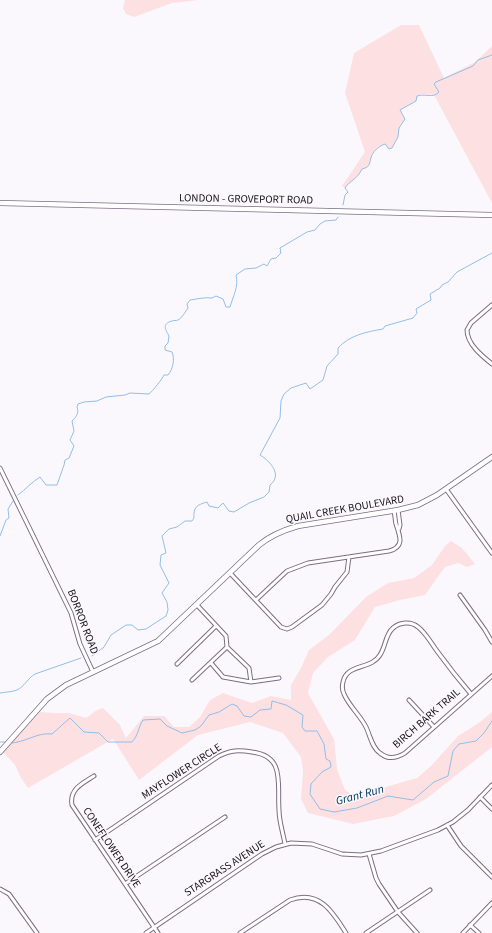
<!DOCTYPE html>
<html>
<head>
<meta charset="utf-8">
<style>
	body { margin:0 }
	canvas { display:block; background:#fbf8fd }
</style>
</head>
<body>
<canvas width="492" height="933"></canvas>
<script>
const g = document.querySelector('canvas').getContext('2d');
g.lineJoin = 'round';
function fillPath(path, color) { g.fillStyle = color; g.fill(path, 'evenodd'); }
function trace(path, color, width, dash) { g.strokeStyle = color; g.lineWidth = width; g.lineCap = dash ? 'butt' : 'round'; g.setLineDash(dash || []); g.stroke(path); }
function label(font, color, halo, rows, align = 'center') {
  g.font = font + ' "Source Sans 3",sans-serif'; g.lineWidth = 3; g.setLineDash([]); g.textBaseline = 'middle'; g.strokeStyle = halo; g.fillStyle = color; for (const [text, x, y, turn = 0] of rows) {
    g.save(); g.translate(x, y); g.rotate((+turn || 0) * Math.PI / 180); g.textAlign = isNaN(turn) ? turn : align; if (halo) g.strokeText(text, 0, 0); g.fillText(text, 0, 0); g.restore();
  }
}
fillPath(new Path2D(`
	M125,0H199L172,3L134,17L126,14L123,8Z
	M401,25H419L444,78L475,62L492,46V203L434,95L421,94L417,96L416,101L400,110L405,119L399,128L398,137L392,148L389,149L385,144C379,146 372,152 371,158C369,165 370,167 362,169C357,180 350,180 345,188L342,186L365,152L345,93L354,53Z
	M451,541L462,548L475,564L467,567L458,563L445,567L425,595L400,600L375,607L355,640L328,657L313,673L308,693L334,739L337,769L345,790L356,797L389,786L417,778L431,766L458,736L480,722L492,712V747L426,799L394,816L353,824L308,813L301,799L303,770L301,757L283,733L250,722L198,735L139,780L113,739L28,788L21,778L15,765L3,752L40,712L53,713H69L86,718L97,710L103,708L120,725L126,738L144,716H164L174,727H189L200,717L210,700L223,693L252,703L271,696L291,700V685L302,666L309,650L329,635L366,597L388,583L414,578L432,565L445,546Z`), '#fde0e2');
trace(new Path2D(`
	M343,205L345,195L348,192L345,188C350,180 357,180 362,169C370,167 369,165 371,158C372,152 379,146 385,144L389,149L392,148L398,137L399,128L405,119L400,110L416,101L417,96C425,93 433,99 439,92L434,84L436,82L473,66L478,60L492,55
	M18,495C26,489 32,482 40,477L46,485H57L64,465L65,460L69,458L74,446L70,440L74,431L72,421C77,416 79,413 77,407L78,404L84,402L97,401L106,397L125,395L130,393L149,394C152,392 163,378 164,375H168C173,369 175,359 172,352L165,350V346L168,343L169,336C166,330 161,324 172,321C174,320 176,321 178,320C181,319 186,311 188,308L187,304L190,300C197,299 205,297 212,298L216,296L223,299L226,307H230C233,296 239,287 236,275L245,269L256,268L264,264L267,266L271,259L276,258L281,253L280,248L307,232L315,230L320,224L325,221L336,220L338,217
	M0,536L6,520L9,518L8,509L13,501
	M92,656L104,647L111,635L126,625H132L138,630L146,629L166,616L168,610L167,602L162,593L169,583L160,565L161,555L166,553L162,536L169,529L177,527L185,521H192L194,518C193,507 197,505 207,502L209,506L218,508L223,503L229,511L234,512L249,503L264,497L269,492L270,485C283,475 270,461 260,455L280,418L281,401L284,394L291,388L306,383L310,389L323,380L327,366L338,354V348C350,335 366,332 383,329L385,326L413,318L417,313L416,309L431,300L430,294L440,288L442,285L448,282L457,272L492,253
	M0,693C5,692 12,692 17,690C24,687 28,678 35,674L81,658
	M0,742H7
	M10,743C25,743 37,732 52,734L70,718L84,732L99,733L108,742H132C139,734 138,728 143,720L160,719L167,726L182,733L195,730L201,726L209,715L219,712L232,704L237,706L244,716L251,717L260,710L271,709L272,701L286,705L303,715L302,727L305,731H317L324,744L326,759L330,761L331,767L322,772L311,784L310,794L320,809L334,812L357,808L388,796L413,800L434,782L448,776L453,751L459,744L476,741L484,733L492,721`), '#91beea', 1);
const street = new Path2D(`
	M492,305L471,323L467,330C467,344 482,356 492,364
	M0,468L71,613L80,644L93,672
	M446,489L492,553
	M398,510L400,525L399,529
	M230,573L281,627L287,629L292,627L322,605L331,594L335,587L347,572L349,557
	M460,595L485,630L492,642
	M256,600L287,571L308,563L389,551C405,547 400,536 396,524C395,520 395,515 394,511
	M197,605L226,636L227,647L249,668L251,682
	M211,663L223,677L251,682L279,678
	M177,664L216,626
	M192,680L227,647
	M471,694C459,680 448,666 437,651C431,643 426,633 418,627C411,621 400,622 393,628C385,635 386,646 380,655C371,670 347,663 343,682C342,686 342,690 344,694C349,706 360,715 366,727C370,735 372,748 380,753C388,760 397,758 405,753L492,676
	M409,700L434,727
	M94,776C83,783 69,789 72,805L158,933
	M480,797L492,809
	M447,825L461,846L492,877
	M95,840L219,756C231,750 239,750 252,752C286,756 277,785 279,810C279,821 283,833 285,844
	M369,854L376,878L379,884L398,912L417,933
	M125,884L225,817
	M0,889L9,894L37,933
	M470,925L479,933
	M146,933L262,854L276,847L291,843L312,844L342,854L361,855L381,851L438,830L453,822L468,810L492,785
	M240,933L290,900C319,889 333,912 346,933
	M366,933L430,890
	M463,933L492,903`);
const secondary = new Path2D(`
	M0,203L492,215
	M0,752L47,699L66,685L158,641L259,545C271,535 284,530 298,526L398,510L418,505L437,495L492,457`);
trace(street, '#7a6e84', 5);
trace(secondary, '#7a6e84', 6);
trace(street, '#fff', 3);
trace(secondary, '#fff', 4.5);
label('11px', '#17131b', '#fbf8fd', [
	["LONDON - GROVEPORT ROAD",246,200,1],
	["QUAIL CREEK BOULEVARD",345,510,-10],
	["BORROR ROAD",82,622,69],
	["BIRCH BARK TRAIL",427,719,-41],
	["MAYFLOWER CIRCLE",182,772,-33],
	["CONEFLOWER DRIVE",111,848,56],
	["STARGRASS AVENUE",225,869,-33]
]);
label('italic 12px', '#013860', '#fbf8fd', [
	["Grant Run",360,796,-15]
]);
</script>
</body>
</html>
